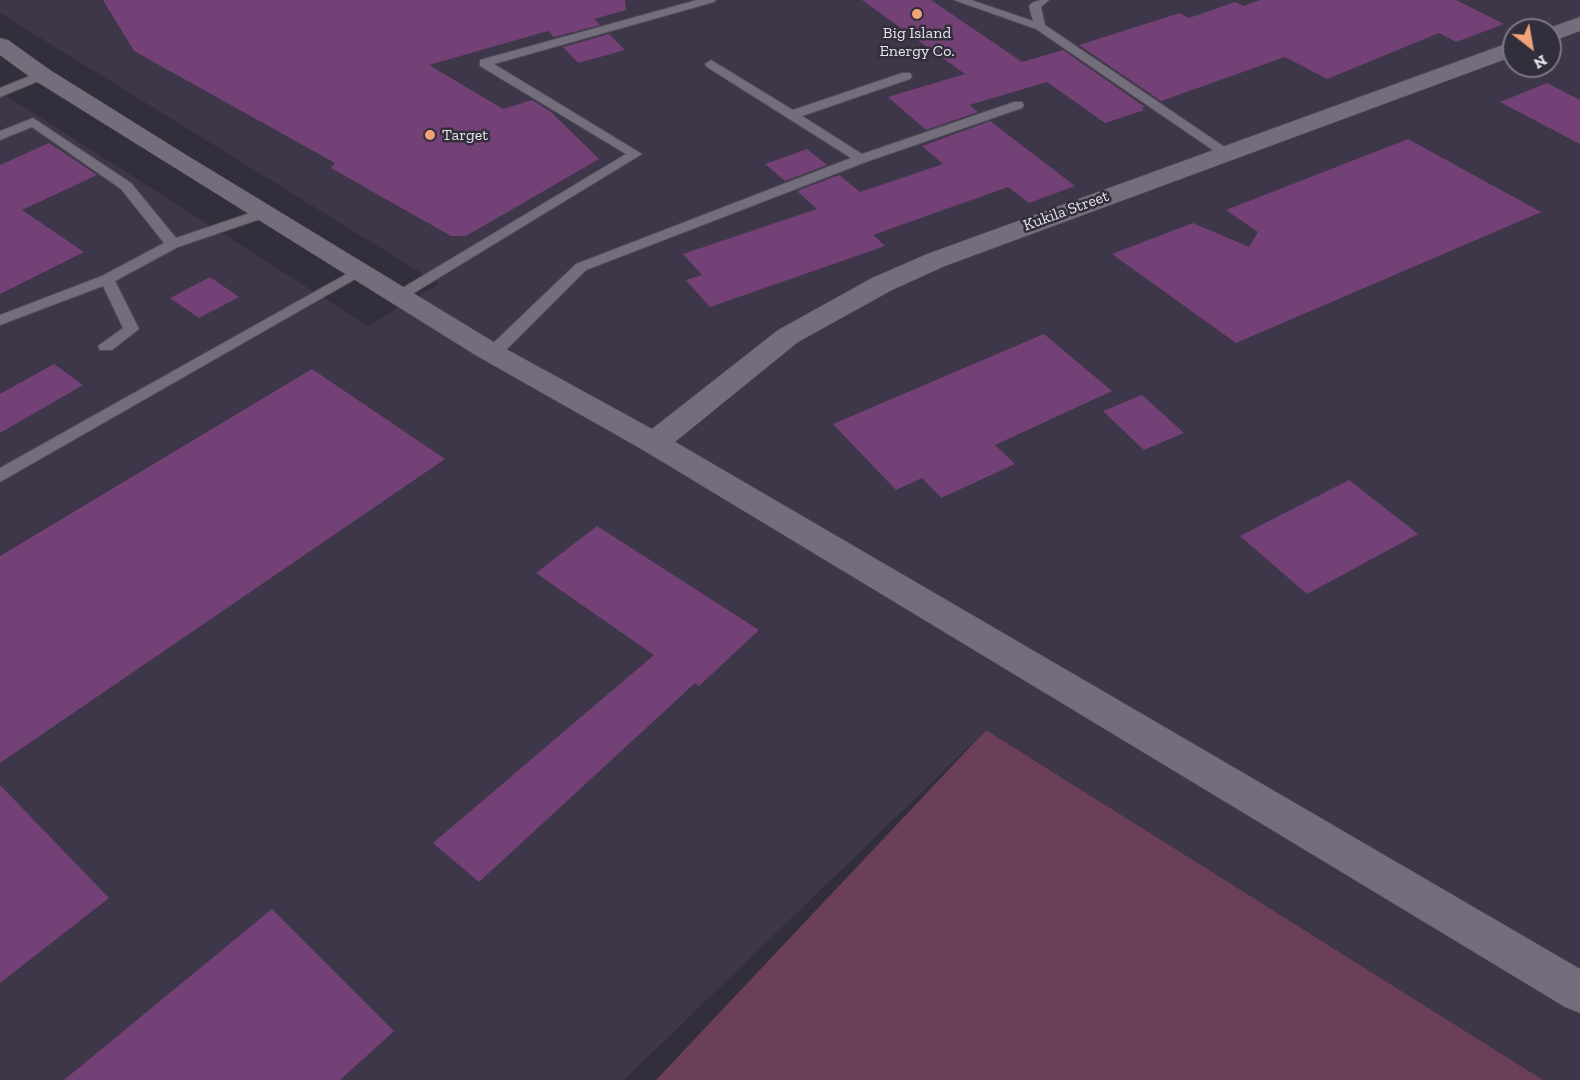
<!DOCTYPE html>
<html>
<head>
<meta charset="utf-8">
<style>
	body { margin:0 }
	#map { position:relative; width:1580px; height:1080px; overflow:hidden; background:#332e3b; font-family:"Zilla Slab",serif }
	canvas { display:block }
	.north { position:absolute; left:1502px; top:18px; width:60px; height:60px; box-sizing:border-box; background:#332e3b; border:2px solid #7b7783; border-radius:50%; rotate:149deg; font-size:16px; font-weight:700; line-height:24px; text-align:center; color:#e8e5ee }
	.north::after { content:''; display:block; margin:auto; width:21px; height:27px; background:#f0a279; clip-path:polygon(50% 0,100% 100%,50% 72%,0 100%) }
</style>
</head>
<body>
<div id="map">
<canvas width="1580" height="1080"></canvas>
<div class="north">N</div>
</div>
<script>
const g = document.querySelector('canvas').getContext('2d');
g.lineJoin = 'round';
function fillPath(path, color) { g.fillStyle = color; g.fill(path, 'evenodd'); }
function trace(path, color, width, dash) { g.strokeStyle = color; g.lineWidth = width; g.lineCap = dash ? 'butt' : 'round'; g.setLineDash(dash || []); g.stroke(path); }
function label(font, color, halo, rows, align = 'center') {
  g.font = font + ' "Zilla Slab",serif'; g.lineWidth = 5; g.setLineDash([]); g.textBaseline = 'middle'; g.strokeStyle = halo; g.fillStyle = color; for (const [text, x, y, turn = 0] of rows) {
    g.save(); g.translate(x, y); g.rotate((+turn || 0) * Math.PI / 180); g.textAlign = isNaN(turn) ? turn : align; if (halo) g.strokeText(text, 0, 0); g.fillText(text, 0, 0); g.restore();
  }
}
fillPath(new Path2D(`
	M0,0H1580V1080H1543L986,730L624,1080H0V97L5,95L368,326L439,284L0,13ZM1514,30H1550V66H1514Z`), '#3e3749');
fillPath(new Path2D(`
	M986,730L1543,1080H656Z`), '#6b3f58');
fillPath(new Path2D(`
	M103,0H625L626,10L594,19L600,25L554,37L548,31L429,65L503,109L532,100L551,112L599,159L466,236H451L331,168L335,163L134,51Z
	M862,0H931L1022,62L1063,50L1145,107L1141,108L1144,110L1105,123L1047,82L969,105L978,112L926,130L888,97L965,74Z
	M1260,0H1456L1504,24L1456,42L1439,33L1327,79L1285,57L1161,101L1079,45L1180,13L1189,18L1235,2L1243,6Z
	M609,34L625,50L578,63L563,47Z
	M1547,83L1580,100V144L1500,102Z
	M990,121L1075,186L1029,203L1008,187L873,235L885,246L710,307L686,280L702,275L683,254L817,209L797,191L839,175L860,192L943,164L922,146Z
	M1408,139L1541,212L1236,343L1112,254L1193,223L1249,247L1258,232L1226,210Z
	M49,143L97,175L22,210L84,252L0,294V165Z
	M807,149L827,165L785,181L765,164Z
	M210,277L239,297L199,318L170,298Z
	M1044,334L1112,391L995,445L1015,464L941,498L922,478L896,490L833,424Z
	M54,364L83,385L0,433V394Z
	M312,369L445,459L0,763V556Z
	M1142,395L1184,433L1144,450L1103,411Z
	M1349,480L1418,534L1307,594L1240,536Z
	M597,526L759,630L699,686L695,683L479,882L433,843L654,655L536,573Z
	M0,785L109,898L0,983Z
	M272,909L394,1031L340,1080H64Z`), '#744177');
const lane = new Path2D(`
	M697,0H716L714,2L494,64L642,154L404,299H394L391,296L394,293L626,154L480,66V60Z
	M954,0H971L1033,21L1029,6C1034,0 1041,0 1049,0L1041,7L1045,25L1232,152L1230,155H1220L1036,29Z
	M711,60L793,110L902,73H910L912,76L910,79L802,116L862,154L1014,102H1022L1024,105L1022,108L866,162L586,270L499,357H487L485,353L487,349L576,264L851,158L707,67L705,64Z
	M42,71L48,75L46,78L0,97V88Z
	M33,118L131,183L176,238L259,210L264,209L271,213L269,216L178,247L115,281L139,329L112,350H100L98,346L123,328L103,286L0,325V315L102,276L164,243L121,189L32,127L0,140V131Z
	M359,267L366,271L364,274L0,482V468Z`);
const street = new Path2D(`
	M1580,17V31L1550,42V30H1543Z
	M1514,41V56L945,266L892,290L798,342L665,450L654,454L643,450L639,443L643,436L778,330L872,278L927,254Z`);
const secondary = new Path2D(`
	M0,38L8,40L50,70L183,153L497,344L665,436L1580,969V1013L1565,1007L643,450L477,356L34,80L0,55Z`);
trace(lane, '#504c57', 2);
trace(street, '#504c57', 1);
trace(secondary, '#504c57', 1);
fillPath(lane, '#736d7c');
fillPath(street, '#736d7c');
fillPath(secondary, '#736d7c');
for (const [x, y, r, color] of [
	[917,14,6,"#f0a279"],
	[430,135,6,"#f0a279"]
]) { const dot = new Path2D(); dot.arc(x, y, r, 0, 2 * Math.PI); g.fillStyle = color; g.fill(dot); trace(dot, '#332e3b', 2); }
label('16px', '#e8e5ee', '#332e3b', [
	["Big Island",917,33],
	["Energy Co.",917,51],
	["Target",442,135,"left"]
]);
label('16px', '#e8e5ee', '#332e3b', [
	["Kukila Street",1066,211,-20]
]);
</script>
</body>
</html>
